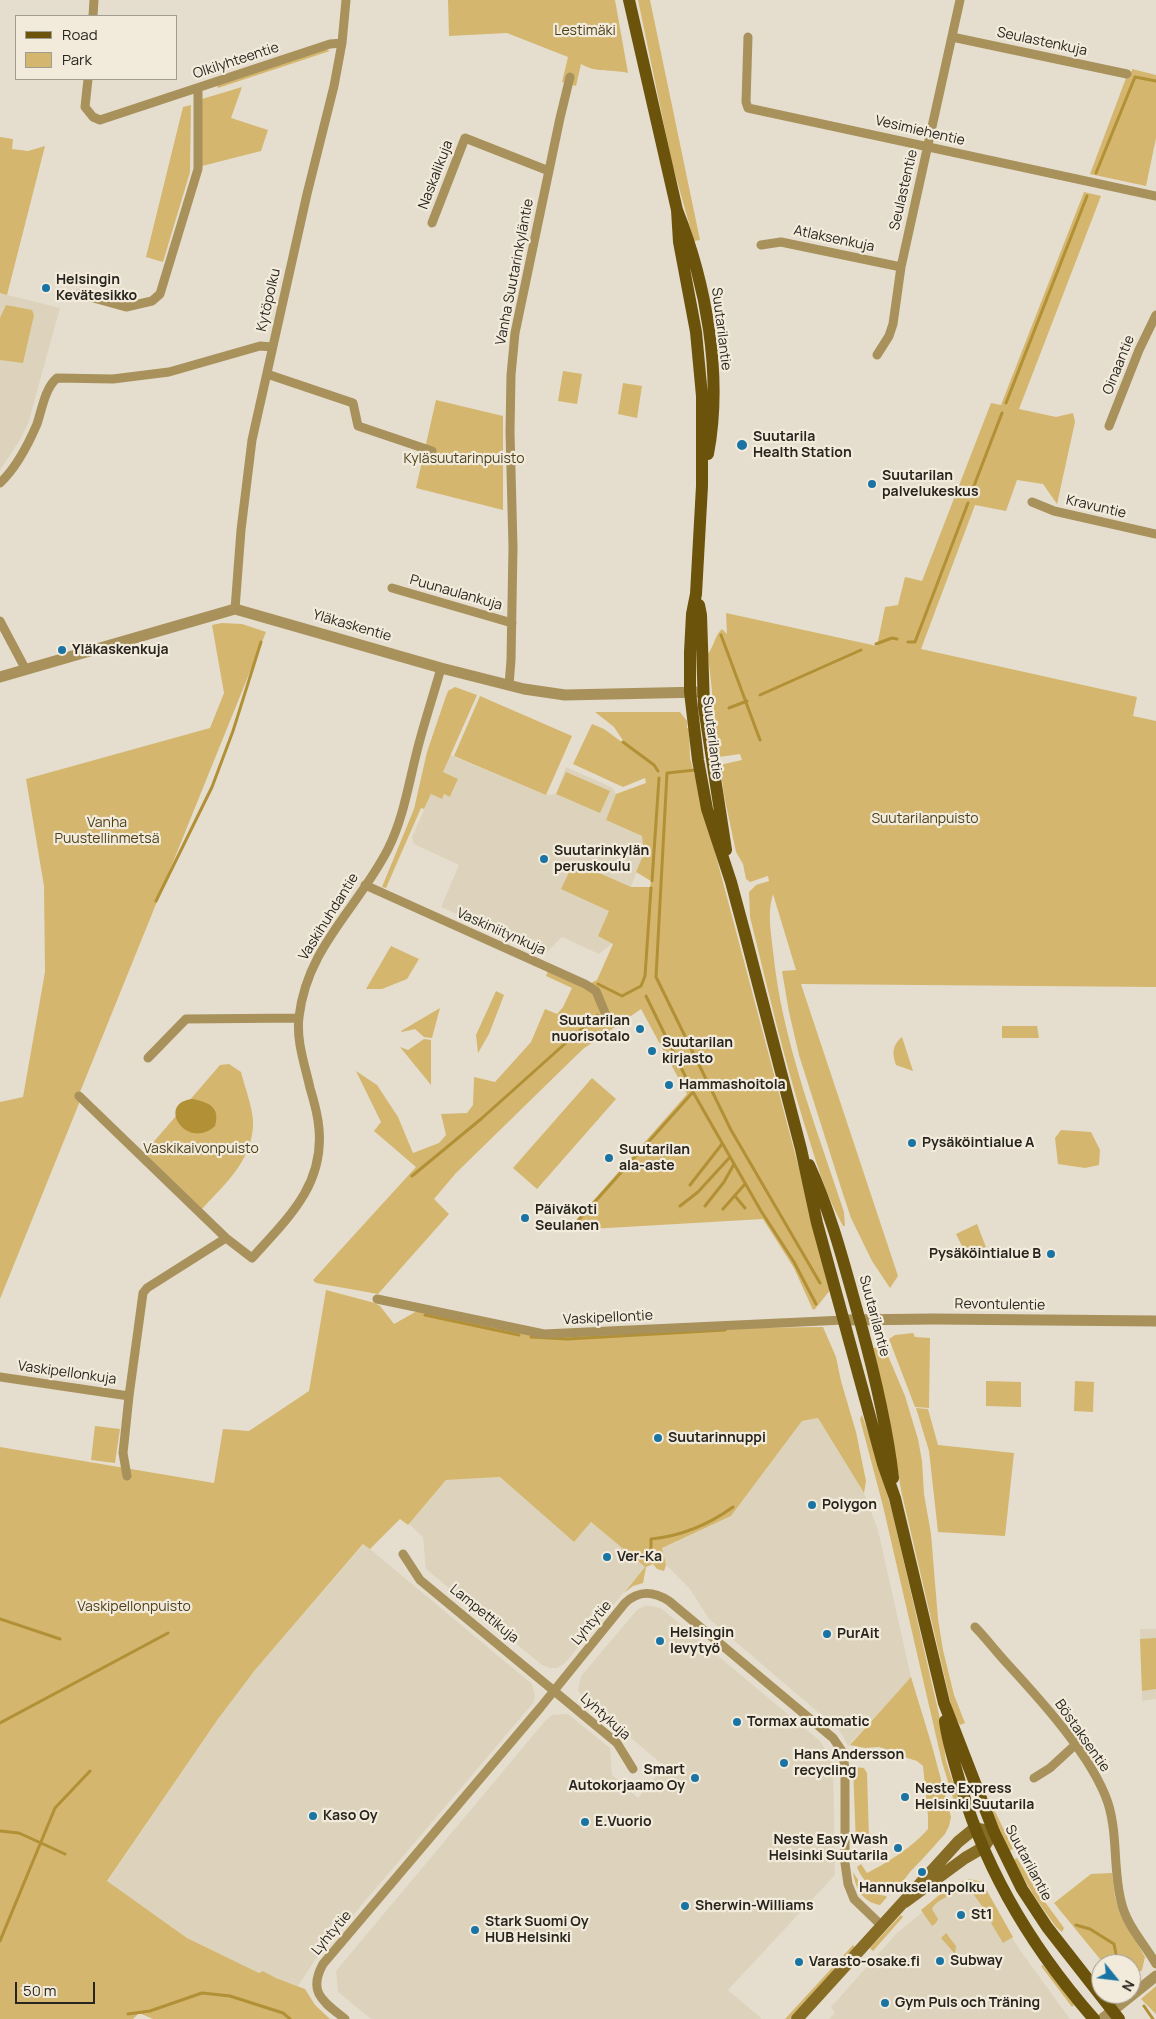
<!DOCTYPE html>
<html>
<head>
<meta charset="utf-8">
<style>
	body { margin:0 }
	#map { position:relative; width:1156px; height:2019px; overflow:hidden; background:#e5dece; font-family:Manrope,sans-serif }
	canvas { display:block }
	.legend { position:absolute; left:15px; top:15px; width:162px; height:65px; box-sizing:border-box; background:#f2ebdb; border:1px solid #a19c90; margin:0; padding:6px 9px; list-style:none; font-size:15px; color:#28251f }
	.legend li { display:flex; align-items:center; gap:10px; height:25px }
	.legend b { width:25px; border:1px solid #a19c90 }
	.north { position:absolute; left:1091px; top:1954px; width:50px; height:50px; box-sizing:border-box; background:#f2ebdb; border:1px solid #a19c90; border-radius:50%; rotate:119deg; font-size:14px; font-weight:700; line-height:20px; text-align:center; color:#28251f }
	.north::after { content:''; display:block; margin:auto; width:18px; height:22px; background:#1a74a3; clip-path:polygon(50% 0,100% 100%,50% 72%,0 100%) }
	.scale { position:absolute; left:15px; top:1982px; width:80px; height:22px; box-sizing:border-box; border:2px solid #28251f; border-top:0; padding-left:6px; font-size:15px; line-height:18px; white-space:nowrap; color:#28251f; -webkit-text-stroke:4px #f2ebdb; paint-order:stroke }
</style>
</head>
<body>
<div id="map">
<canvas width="1156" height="2019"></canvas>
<ul class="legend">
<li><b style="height:6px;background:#6c530b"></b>Road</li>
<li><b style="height:14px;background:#d4b66e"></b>Park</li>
</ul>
<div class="north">N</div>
<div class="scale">50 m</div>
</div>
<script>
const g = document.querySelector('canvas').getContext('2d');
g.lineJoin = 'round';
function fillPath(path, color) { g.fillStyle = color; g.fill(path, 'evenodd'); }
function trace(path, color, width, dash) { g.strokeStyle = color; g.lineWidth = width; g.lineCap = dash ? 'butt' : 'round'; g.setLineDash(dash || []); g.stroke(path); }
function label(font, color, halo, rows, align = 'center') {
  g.font = font + ' Manrope,sans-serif'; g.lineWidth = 4.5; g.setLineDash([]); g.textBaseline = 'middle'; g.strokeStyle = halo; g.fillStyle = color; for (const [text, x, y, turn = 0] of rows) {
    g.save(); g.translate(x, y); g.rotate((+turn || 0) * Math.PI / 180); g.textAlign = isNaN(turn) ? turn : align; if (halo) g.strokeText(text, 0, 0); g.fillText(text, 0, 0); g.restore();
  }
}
fillPath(new Path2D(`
	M0,293L60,308L28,424L20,440L0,470Z
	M450,755L546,795L556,794L566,767L613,788L616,794L606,820L642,836L645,845L644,853L631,887L613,943L599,954L562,937L546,953L441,907L459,865L414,844L412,837L431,794H444L450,797L453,792L458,779L442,772Z
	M818,1418L864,1493L878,1530L911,1677L848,1746L840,1731L709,1619L690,1589L666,1565L662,1548L731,1516L802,1421Z
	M500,1477L574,1542L591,1522L645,1567L565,1663L557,1668H550L542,1665L426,1569L423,1537L409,1524L446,1480Z
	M364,1544L532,1684L535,1696L534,1702L315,1960L298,1986L276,1978L263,1971L259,1973L187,1938L107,1882L218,1719L255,1670Z
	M645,1606H653L662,1609L820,1741L833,1762L835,1875L728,1990L762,2019H371L338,1992L336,1971L545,1721L552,1715L568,1714L610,1748L612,1775L638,1798L664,1766L582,1696L578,1690L581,1676L638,1609Z
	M1140,1629H1156V1699L1142,1701Z
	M967,1886L990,1903L1020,1950L1070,2019H829L835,2013L831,2007L897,1933L931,1905Z`), '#ddd3bc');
fillPath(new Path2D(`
	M448,0H615L628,73C613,69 595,73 581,64L576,86L562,82L568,57L507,33L449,36Z
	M638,0H650L700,240L694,241L672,163Z
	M325,49L330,51L218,88L217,85Z
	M1132,69L1156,75V138L1146,186L1090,174L1126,78H1130Z
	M242,87L231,118L268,130L261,151L202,166V99Z
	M191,105L190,172L163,262L146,257L183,107Z
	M0,137L13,139L12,149L28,151L45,146L7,295L0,293Z
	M1084,192L1101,196L1019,409L1056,417L1073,413L1075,422L1057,504L1043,484L1017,480L1006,511L975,505L921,649L1137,697L1133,716L1156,721V987L801,984L898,1276L890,1288L872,1261L851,1218L843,1194L799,1055L789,1012L782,971L796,970L773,894C767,913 771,932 773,951C782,1041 816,1126 844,1212L845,1226H843C825,1194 815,1158 804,1123C783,1055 767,986 750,917L749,892L756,885L769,881L768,876L750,882L746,879L743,864L736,852L724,795L720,765L742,760L740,754L719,757L708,654C714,646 715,635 722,629L727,634L726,613L877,646L885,607L898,605L905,577L922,581L991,403L1001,405Z
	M6,305L32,310L34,315L23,363L0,360V318Z
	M563,371L582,374L577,404L558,401Z
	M623,383L642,386L637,418L618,414Z
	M436,400L503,416V510L416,488Z
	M222,623L242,624L266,632L80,1092V1101L0,1299V1102L23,1097L45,972L44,886L26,779L210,728L224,693L212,625Z
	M455,687L477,695L443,772L458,779L450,797L444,794L442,799L431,794L424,809L421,808L386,888L382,887L414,809L427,752L445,699L448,691Z
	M480,696L572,736L546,795L454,756Z
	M595,712H680L687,721V728L689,729L690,758L831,1289L815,1309L813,1310L794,1268L763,1219L573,1230L570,1227L687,1094L641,1009L583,1049L456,1173L434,1199L449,1214L378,1294L316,1283L313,1280L416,1167L374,1131L381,1122L356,1071L377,1085L398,1117L413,1153L439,1143L446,1135L441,1114L467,1113L473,1105L474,1077L495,1082L531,1042L545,1009L557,1014L563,1007L572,988L546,976L548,971L583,987L597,980L613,944L598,936L609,911L561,889L574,862L631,887H650L651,881L636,872L644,853L642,836L606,820L616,794L646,783L645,778L623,787L573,764L592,724L604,729L626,745L614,727Z
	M566,772L610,791L600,813L556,794Z
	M391,946L419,959L407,979L382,989H366Z
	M496,991L504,995L489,1034L478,1053L476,1035Z
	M440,1008L432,1038L424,1037L415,1029L402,1032L401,1031Z
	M1002,1026H1037L1039,1038H1002Z
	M902,1037L913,1071L896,1065C892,1054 892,1045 902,1037Z
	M424,1039L431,1040V1085L400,1047L408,1050Z
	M229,1064L241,1072C245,1088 252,1105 253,1121C254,1159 225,1184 202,1209L144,1153L220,1065Z
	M592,1078L616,1099L537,1189L513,1168Z
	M1061,1130L1091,1132L1100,1150L1099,1165L1085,1168L1058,1164L1055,1138Z
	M977,1224L986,1247L967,1256L956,1234Z
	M326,1290L375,1303L380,1306L394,1324L417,1311L509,1331L823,1327L836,1357L841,1381L856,1432L866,1481L864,1493L818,1418L802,1421L731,1516L662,1548L666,1565L664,1571L657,1569L653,1564L646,1567L643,1583L633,1586L624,1593L645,1567L591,1522L574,1542L500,1477L446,1480L408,1525L400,1519L370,1549L363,1544L255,1670L218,1719L107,1881L187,1938L259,1973L263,1971L276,1978L305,1989L315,2005L330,2019H153L139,2013L133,2019H0V1447L214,1483L223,1429L249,1431L309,1391Z
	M913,1333L915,1337L930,1338L929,1408L915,1407L889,1339L895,1335Z
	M882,1347L886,1351L905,1396L918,1439L922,1461L924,1494L931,1534L938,1619L943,1650L954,1695L965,1723L960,1725L953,1713L901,1490L889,1417L873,1348Z
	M986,1381L1021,1382V1407L986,1406Z
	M1075,1381L1094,1382L1093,1412L1074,1411Z
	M916,1408L928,1409L938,1445L1014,1453L1005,1536L938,1532L929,1451Z
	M862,1415L880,1467L894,1519L940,1719L946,1761L961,1806L956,1808L942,1762L883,1506L860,1419Z
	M95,1426L120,1429L115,1463L91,1460Z
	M1156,1638V1689L1142,1691L1140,1639Z
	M911,1677L932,1746L951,1817L949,1826L945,1834C933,1847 922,1860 910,1872C906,1877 902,1884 897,1887C879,1897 863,1883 857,1867L861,1864L867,1873C890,1861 910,1849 928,1829V1816L923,1766L917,1761L904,1757V1755L879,1747L865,1748L850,1745Z
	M853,1767L864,1768L867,1773L869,1839L864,1845L856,1844Z
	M993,1807L1013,1849L1009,1851L990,1808Z
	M1017,1858L1037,1891L1064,1928L1062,1932L1056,1927L1034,1896L1013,1860Z
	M853,1872C861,1886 870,1894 886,1896L887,1897L880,1905C862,1902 855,1887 853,1872Z
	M1112,1873L1115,1897L1120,1913L1145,1957L1142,1970L1131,1979V1964H1102L1100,1959L1054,1903L1091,1874Z
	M970,1879L982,1882L1013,1937L1003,1943L991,1923L993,1921L971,1891C960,1891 937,1898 932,1909L938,1919L936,1923L932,1926L921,1910C936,1898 951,1883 970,1879Z
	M901,1915L903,1917L873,1951L870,1948Z
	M946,1933L956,1946L955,1954L941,1938Z
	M853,1945L855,1947L790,2019H785Z
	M1043,1965L1074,2005L1072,2007L1041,1966Z
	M1156,1986V2014L1141,1999Z`), '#d4b66e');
fillPath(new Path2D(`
	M193,1099C210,1103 220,1107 215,1126C186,1152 155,1102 193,1099Z`), '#b29036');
trace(new Path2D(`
	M1096,173L1135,77L1156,81
	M1006,403L1087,196
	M972,491L1002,413
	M721,635L760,740
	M908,642H915L968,503
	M876,644L892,638L897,639
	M760,695L861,650
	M729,708L747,701
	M623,742L654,765L658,771
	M695,770L667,773L656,977L731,1130L820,1283
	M652,881L659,778
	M156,901L212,787L233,731L261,642
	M598,984L622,996L641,986L645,976L651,888
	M646,996L693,1092L761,1211L794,1262L816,1304
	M412,1176L481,1119L597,1015
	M690,1185L722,1144
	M735,1196L745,1208
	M680,1206L698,1192L730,1157
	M705,1206L724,1182L734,1164
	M723,1209L745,1184
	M575,1224L693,1092
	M425,1315L519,1335
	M531,1337L567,1339L725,1330
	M651,1560V1539C682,1536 708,1525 733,1507
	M0,1619L60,1639
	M0,1723L168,1633
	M0,1831L19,1833L65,1854
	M1076,1925L1090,1929L1114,1944L1118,1964
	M0,1941L55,1808L90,1771
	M1144,2006L1153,2019
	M128,2014L150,2011L202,1993L230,1996L283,2013L290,2019`), '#b29036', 3);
trace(new Path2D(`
	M93,16L94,0
	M748,37L746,102L748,108L1156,196
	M952,37L1127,74
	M88,79L85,107L93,117L100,120L330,44L342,43
	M432,223L465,138L549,171
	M761,245L781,242L901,267
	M79,294L126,307L152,301L160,294L198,169V88
	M877,355L889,336L893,324L901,267L960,0
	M267,374L353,403L358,426L432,451
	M1109,426L1139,350L1156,315
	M0,483C17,467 28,445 37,424C42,409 45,388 57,378L113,379L169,372L260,346L272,347
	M1032,502L1054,511L1156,534
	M392,588L512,623
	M235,609L241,530L252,440L307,194L334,86L342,43L346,0
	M0,621L26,670
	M509,685L511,660L513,547L510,432L511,375L515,333L560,118L570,77
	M365,885L585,984L596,991L608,1020
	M148,1058L186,1019L299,1018
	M79,1096L226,1238L252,1258C287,1219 324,1186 319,1129C318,1115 314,1101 310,1088C305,1065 296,1041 299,1017C307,947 358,908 388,849C403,819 408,787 416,755C423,726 433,697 441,668
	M377,1299L544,1334L844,1320
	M0,1377L129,1396
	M127,1476L123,1453L129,1396L143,1293L147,1288L226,1238
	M403,1554L420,1580L617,1743L633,1769
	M975,1627C985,1637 993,1648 1003,1659C1037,1696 1092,1755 1108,1803C1118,1835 1113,1869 1121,1901C1126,1925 1144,1943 1156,1964
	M1034,1778L1050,1768L1075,1745
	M345,2019C324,2002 307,1993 323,1964L540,1708L625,1603C639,1590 653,1591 669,1601L833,1738L842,1751L845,1768V1863L848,1884L854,1899L882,1926`), '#a8915b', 9);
trace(new Path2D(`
	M0,677L235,609L441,668L524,689L565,695L703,692
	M844,1320L934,1319L1156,1321
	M1102,2019L1156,1976`), '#a8915b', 11);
trace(new Path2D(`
	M797,2019L958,1842L975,1828L994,1832L984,1847L965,1858L905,1902`), '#876c25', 12);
trace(new Path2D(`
	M629,0L677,210C706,283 723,375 708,454
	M677,210L679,242L696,332L702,396V486L696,594L692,614L690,652V692L698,760L707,809L731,882L745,934L801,1149L817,1223L883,1464L895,1498L944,1703L994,1832L1022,1889L1047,1927L1119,2019
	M699,605L701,615L704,707L726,850
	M809,1165C832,1215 845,1268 860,1321C874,1372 887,1425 893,1478
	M945,1721C947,1738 952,1755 957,1772C982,1866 1030,1946 1094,2019`), '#6c530b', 12);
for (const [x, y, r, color] of [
	[46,288,5,"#1a74a3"],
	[742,445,6,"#1a74a3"],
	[872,484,5,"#1a74a3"],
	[62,650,5,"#1a74a3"],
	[544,859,5,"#1a74a3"],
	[640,1029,5,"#1a74a3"],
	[652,1051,5,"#1a74a3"],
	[669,1085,5,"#1a74a3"],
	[912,1143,5,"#1a74a3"],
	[609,1158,5,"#1a74a3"],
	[525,1218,5,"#1a74a3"],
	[1051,1254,5,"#1a74a3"],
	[658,1438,5,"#1a74a3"],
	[812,1505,5,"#1a74a3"],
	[607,1557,5,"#1a74a3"],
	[827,1634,5,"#1a74a3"],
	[660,1641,5,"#1a74a3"],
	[737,1722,5,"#1a74a3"],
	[784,1763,5,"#1a74a3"],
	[695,1778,5,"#1a74a3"],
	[905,1797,5,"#1a74a3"],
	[313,1816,5,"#1a74a3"],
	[585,1822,5,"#1a74a3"],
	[898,1848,5,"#1a74a3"],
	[922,1872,5,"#1a74a3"],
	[685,1906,5,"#1a74a3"],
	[961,1915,5,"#1a74a3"],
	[475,1930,5,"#1a74a3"],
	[940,1961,5,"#1a74a3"],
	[799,1962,5,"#1a74a3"],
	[885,2003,5,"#1a74a3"]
]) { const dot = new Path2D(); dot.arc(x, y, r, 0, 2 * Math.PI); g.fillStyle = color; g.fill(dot); trace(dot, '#f2ebdb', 2); }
label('14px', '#4d3f19', '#f2ebdb', [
	["Lestimäki",585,31],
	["Kyläsuutarinpuisto",464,459],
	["Suutarilanpuisto",925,819],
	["Vanha",107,823],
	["Puustellinmetsä",107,839],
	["Vaskikaivonpuisto",201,1149],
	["Vaskipellonpuisto",134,1607]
]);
label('14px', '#28251f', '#f2ebdb', [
	["Seulastenkuja",1042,42,12],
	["Olkilyhteentie",236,61,-18],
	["Vesimiehentie",920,131,13],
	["Naskalikuja",436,175,-69],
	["Seulastentie",904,190,-77],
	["Atlaksenkuja",834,239,12],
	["Vanha Suutarinkyläntie",515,272,-79],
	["Kytöpolku",269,300,-77],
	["Suutarilantie",721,329,83],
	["Oinaantie",1119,365,-68],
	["Kravuntie",1096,507,13],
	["Puunaulankuja",456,593,16],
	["Yläkaskentie",352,626,16],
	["Suutarilantie",712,738,83],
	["Vaskihuhdantie",329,917,-58],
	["Vaskiniitynkuja",501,932,24],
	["Revontulentie",1000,1305,1],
	["Suutarilantie",874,1316,75],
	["Vaskipellontie",608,1318,-3],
	["Vaskipellonkuja",67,1373,8],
	["Lampettikuja",484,1614,39],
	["Lyhtytie",592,1623,-50],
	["Lyhtykuja",605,1717,42],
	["Böstaksentie",1082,1736,55],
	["Suutarilantie",1028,1863,62],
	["Lyhtytie",332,1933,-50]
]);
label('bold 14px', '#28251f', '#f2ebdb', [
	["Helsingin",56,280],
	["Kevätesikko",56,296],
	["Suutarila",753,437],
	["Health Station",753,453],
	["Suutarilan",882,476],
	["palvelukeskus",882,492],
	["Yläkaskenkuja",72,650],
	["Suutarinkylän",554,851],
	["peruskoulu",554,867],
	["Suutarilan",630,1021,"right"],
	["nuorisotalo",630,1037,"right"],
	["Suutarilan",662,1043],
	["kirjasto",662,1059],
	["Hammashoitola",679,1085],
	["Pysäköintialue A",922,1143],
	["Suutarilan",619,1150],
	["ala-aste",619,1166],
	["Päiväkoti",535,1210],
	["Seulanen",535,1226],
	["Pysäköintialue B",1041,1254,"right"],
	["Suutarinnuppi",668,1438],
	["Polygon",822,1505],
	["Ver-Ka",617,1557],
	["Helsingin",670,1633],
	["levytyö",670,1649],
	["PurAit",837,1634],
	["Tormax automatic",747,1722],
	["Hans Andersson",794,1755],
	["recycling",794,1771],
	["Smart",685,1770,"right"],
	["Autokorjaamo Oy",685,1786,"right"],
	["Neste Express",915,1789],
	["Helsinki Suutarila",915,1805],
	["Kaso Oy",323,1816],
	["E.Vuorio",595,1822],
	["Neste Easy Wash",888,1840,"right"],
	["Helsinki Suutarila",888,1856,"right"],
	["Hannukselanpolku",922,1888,"center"],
	["Sherwin-Williams",695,1906],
	["St1",971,1915],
	["Stark Suomi Oy",485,1922],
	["HUB Helsinki",485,1938],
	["Subway",950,1961],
	["Varasto-osake.fi",809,1962],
	["Gym Puls och Träning",895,2003]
], 'left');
</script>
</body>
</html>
